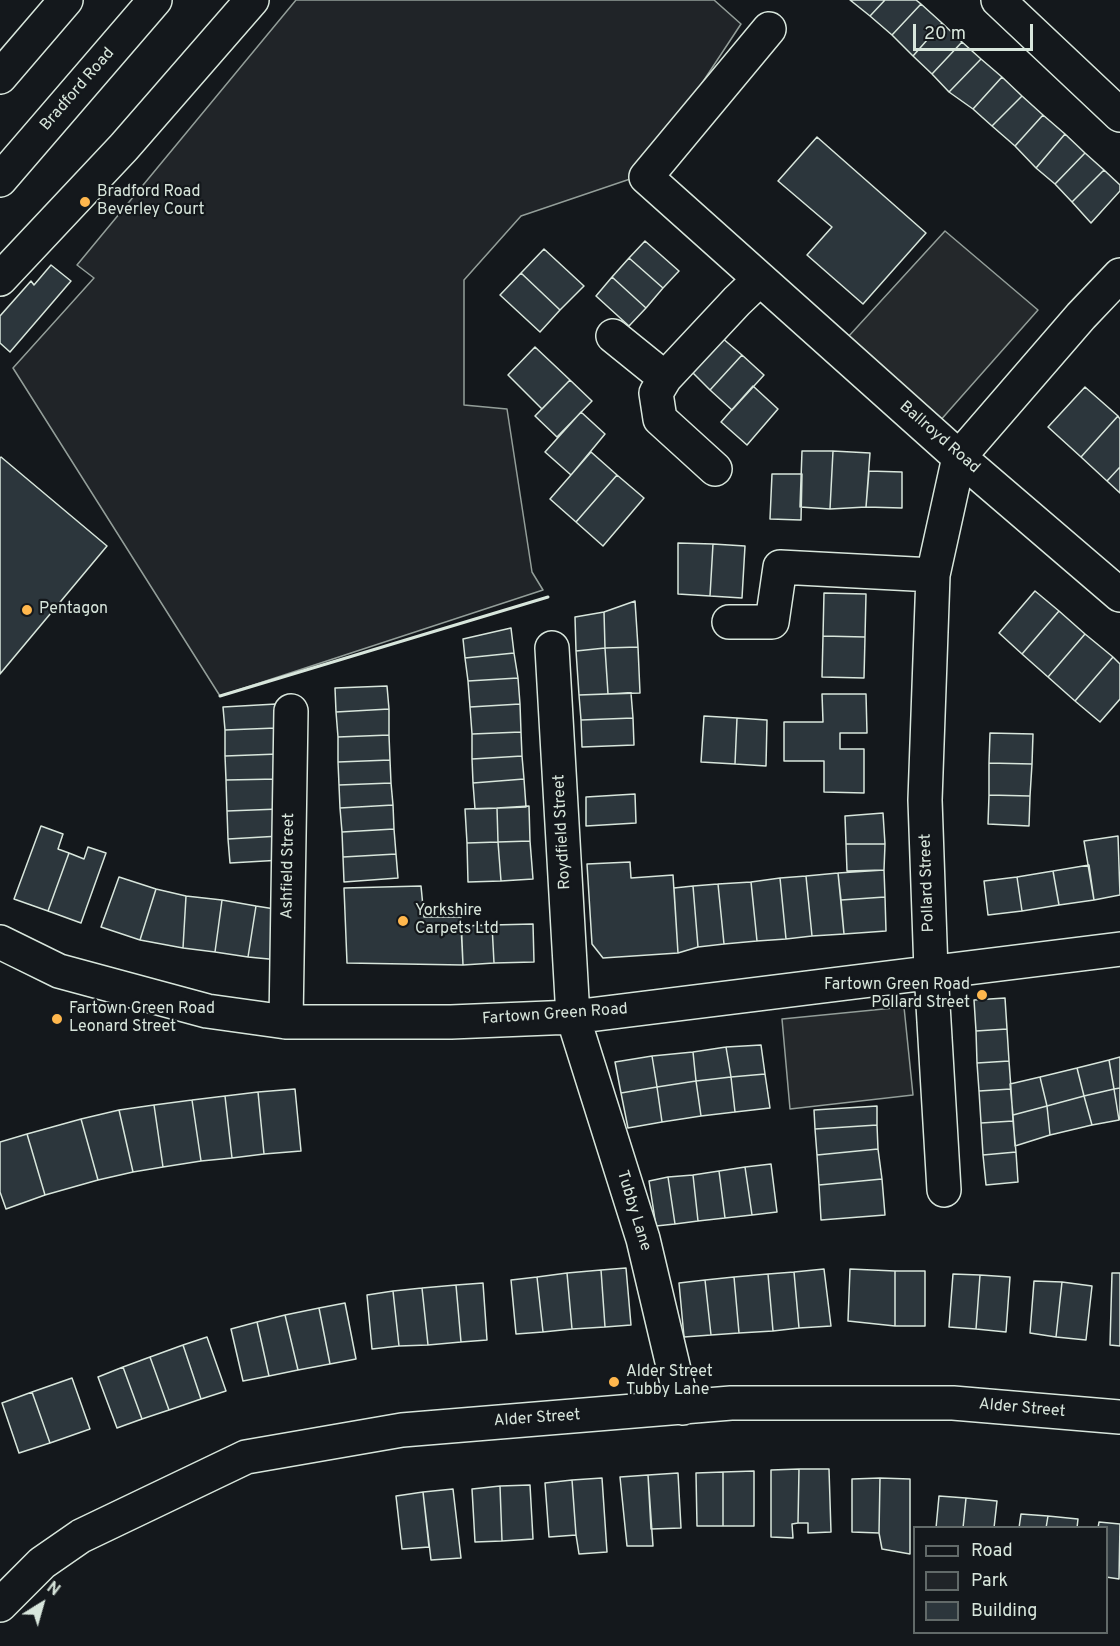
<!DOCTYPE html>
<html>
<head>
<meta charset="utf-8">
<style>
	body { margin:0 }
	#map { position:relative; width:1120px; height:1646px; overflow:hidden; background:#14181c; font-family:Overpass,sans-serif }
	canvas { display:block }
	.legend { position:absolute; left:913px; top:1526px; width:195px; height:108px; box-sizing:border-box; background:#14181c; border:2px solid #626a69; margin:0; padding:8px 10px; list-style:none; font-size:18px; color:#d8e6dc }
	.legend li { display:flex; align-items:center; gap:12px; height:30px }
	.legend b { width:30px; border:2px solid #626a69 }
	.north { position:absolute; left:12px; top:1574px; width:60px; height:60px; -webkit-text-stroke:4px #14181c; paint-order:stroke; rotate:37deg; font-size:16px; font-weight:700; line-height:24px; text-align:center; color:#d8e6dc }
	.north::after { content:''; display:block; margin:auto; width:21px; height:27px; background:#d8e6dc; clip-path:polygon(50% 0,100% 100%,50% 72%,0 100%) }
	.scale { position:absolute; left:913px; top:24px; width:120px; height:27px; box-sizing:border-box; border:3px solid #d8e6dc; border-top:0; padding-left:8px; font-size:18px; line-height:21px; white-space:nowrap; color:#d8e6dc; -webkit-text-stroke:4px #14181c; paint-order:stroke }
</style>
</head>
<body>
<div id="map">
<canvas width="1120" height="1646"></canvas>
<ul class="legend">
<li><b style="height:8px;background:#14181c"></b>Road</li>
<li><b style="height:16px;background:#202428"></b>Park</li>
<li><b style="height:16px;background:#2c363c"></b>Building</li>
</ul>
<div class="north">N</div>
<div class="scale">20 m</div>
</div>
<script>
const g = document.querySelector('canvas').getContext('2d');
g.lineJoin = 'round';
function fillPath(path, color) { g.fillStyle = color; g.fill(path, 'evenodd'); }
function trace(path, color, width, dash) { g.strokeStyle = color; g.lineWidth = width; g.lineCap = dash ? 'butt' : 'round'; g.setLineDash(dash || []); g.stroke(path); }
function label(font, color, halo, rows, align = 'center') {
  g.font = font + ' Overpass,sans-serif'; g.lineWidth = 4.5; g.setLineDash([]); g.textBaseline = 'middle'; g.strokeStyle = halo; g.fillStyle = color; for (const [text, x, y, turn = 0] of rows) {
    g.save(); g.translate(x, y); g.rotate((+turn || 0) * Math.PI / 180); g.textAlign = isNaN(turn) ? turn : align; if (halo) g.strokeText(text, 0, 0); g.fillText(text, 0, 0); g.restore();
  }
}
const green = new Path2D(`
	M296,0H714L741,24L679,118L636,177L521,216L464,280V405L507,409L532,572L543,590L220,696L13,368L94,278L77,265Z`);
fillPath(green, '#202428');
trace(green, '#939e99', 1.5);
const parking = new Path2D(`
	M945,231L1038,310L931,431L837,349Z
	M904,1007L913,1095L790,1109L782,1019Z`);
fillPath(parking, '#24282b');
trace(parking, '#939e99', 1.5);
const building = new Path2D(`
	M850,0H885L870,16Z
	M885,0H916L921,4L892,35L870,16Z
	M921,4L942,23L913,56L892,35Z
	M942,23L962,42L932,74L913,56Z
	M962,42L981,59L949,92L932,74Z
	M981,59L1002,77L973,109L949,92Z
	M1002,77L1022,96L992,126L973,109Z
	M1022,96L1043,115L1015,146L992,126Z
	M1043,115L1065,134L1036,168L1015,146Z
	M1065,134L1085,153L1055,184L1036,168Z
	M817,137L926,233L863,304L807,255L832,227L778,181Z
	M1085,153L1104,170L1072,202L1055,184Z
	M1104,170L1120,185V191L1091,223L1072,202Z
	M645,241L679,271L663,288L629,258Z
	M544,249L584,286L560,310L521,273Z
	M629,258L663,288L646,308L612,277Z
	M51,265L71,281L10,352L0,343V316L31,281L34,285Z
	M521,273L560,310L540,332L500,295Z
	M612,277L646,308L629,326L596,296Z
	M721,337L742,355L710,390L691,371Z
	M535,347L570,380L542,409L508,375Z
	M742,355L764,375L732,410L710,390Z
	M570,380L592,401L557,437L535,416Z
	M753,386L778,409L747,445L721,422Z
	M1085,387L1118,416L1081,457L1048,427Z
	M581,412L605,434L571,475L545,452Z
	M1118,416L1120,419V467L1107,481L1081,457Z
	M802,451H833L830,509L800,507Z
	M833,451L870,453L866,507L830,509Z
	M591,452L617,475L576,522L550,499Z
	M1,457L107,546L0,674V458Z
	M1120,467V493L1107,481Z
	M869,471L902,472V508L866,507Z
	M772,474H802L801,520L770,519Z
	M617,475L644,498L603,546L576,522Z
	M678,543L713,544L710,596L678,594Z
	M713,544L745,546L742,598L710,596Z
	M1035,591L1059,611L1022,654L999,633Z
	M824,593L866,594L865,637L823,636Z
	M635,601L638,647L605,648L604,612Z
	M1059,611L1085,634L1048,677L1022,654Z
	M604,612L605,648L576,651L575,617Z
	M511,628L514,653L465,658L463,639Z
	M1085,634L1113,657L1075,701L1048,677Z
	M823,636L865,637L864,678L822,677Z
	M638,647L640,693L608,694L605,648Z
	M605,648L608,694L579,695L576,651Z
	M514,653L518,678L468,681L465,658Z
	M1113,657L1120,664V699L1100,722L1075,701Z
	M518,678L520,704L470,707L468,681Z
	M387,686L389,709L336,712L335,688Z
	M631,693L633,718L581,720L579,695Z
	M822,694H866L867,733H840V749H864V793L824,792V761H784V722H823Z
	M276,704V728L225,730L223,707Z
	M520,704L521,732L472,734L470,707Z
	M389,709V735L338,737L336,712Z
	M704,716L737,718L735,764L701,762Z
	M633,718L634,745L582,747L581,720Z
	M737,718L767,720L766,766L735,764Z
	M276,728L278,754L225,756V730Z
	M521,732L522,756L472,759V734Z
	M990,733L1033,734L1032,764L989,763Z
	M389,735L390,760L338,762V737Z
	M278,754V779L226,780L225,756Z
	M522,756L524,779L473,783L472,759Z
	M390,760L391,783L339,785L338,762Z
	M989,763L1032,764L1030,796L989,795Z
	M278,779L279,809L227,811L226,780Z
	M524,779L526,807L475,809L473,783Z
	M391,783L393,805L340,808L339,785Z
	M635,794L636,823L586,826V797Z
	M989,795L1030,796L1029,826L988,824Z
	M393,805L394,829L342,832L340,808Z
	M529,806L530,841L498,842L497,808Z
	M497,808L498,842L467,843L465,809Z
	M279,809L280,836L228,839L227,811Z
	M883,813L885,844H846L845,816Z
	M41,826L63,834L58,849L69,853L48,911L14,899Z
	M394,829L396,854L343,857L342,832Z
	M280,836L282,860L230,863L228,839Z
	M1118,836L1120,895L1094,900L1084,841Z
	M530,841L533,879L501,881L498,842Z
	M498,842L501,881L468,882L467,843Z
	M846,844H885L884,870L847,871Z
	M88,847L106,853L81,923L48,911L69,853L84,859Z
	M396,854L398,878L344,882L343,857Z
	M630,862L631,878L673,875L678,953L603,958L592,944L587,864Z
	M1089,865L1094,900L1059,905L1053,871Z
	M884,870L885,897L841,900L838,873Z
	M1053,871L1059,905L1022,911L1017,877Z
	M838,873L844,934L812,936L806,876Z
	M806,876L812,936L786,939L780,878Z
	M119,877L156,889L140,940L101,927Z
	M1017,877L1022,911L988,915L984,881Z
	M780,878L786,939L757,941L751,882Z
	M751,882L757,941L724,944L718,884Z
	M718,884L724,944L698,947L693,886Z
	M421,886L424,917H461L463,965L347,963L344,888Z
	M693,886L698,947L678,953L674,888Z
	M156,889L186,896L183,948L140,940Z
	M186,896L222,900L215,952L183,948Z
	M885,897L886,931L844,934L841,900Z
	M222,900L256,906L248,957L215,952Z
	M256,906L281,910L279,960L248,957Z
	M533,924L534,962L494,963L492,925Z
	M492,925L494,963L463,965L461,926Z
	M1005,998L1007,1029L976,1031L974,1000Z
	M1007,1029L1009,1061L977,1063L976,1031Z
	M761,1045L765,1074L731,1077L726,1047Z
	M726,1047L731,1077L696,1081L693,1052Z
	M693,1052L696,1081L657,1087L652,1056Z
	M652,1056L657,1087L621,1093L615,1062Z
	M1120,1057V1088L1114,1089L1109,1060Z
	M1109,1060L1114,1089L1084,1096L1077,1068Z
	M1009,1061L1011,1089L979,1091L977,1063Z
	M1077,1068L1084,1096L1047,1106L1040,1077Z
	M765,1074L770,1108L735,1112L731,1077Z
	M731,1077L735,1112L701,1116L696,1081Z
	M1040,1077L1047,1106L1013,1115L1010,1084Z
	M696,1081L701,1116L662,1122L657,1087Z
	M657,1087L662,1122L628,1128L621,1093Z
	M1120,1088V1119L1119,1120L1114,1089Z
	M295,1089L301,1151L264,1154L258,1092Z
	M1011,1089L1013,1121L981,1123L979,1091Z
	M1114,1089L1119,1120L1092,1125L1084,1096Z
	M258,1092L264,1154L232,1158L225,1096Z
	M225,1096L232,1158L201,1161L192,1100Z
	M1084,1096L1092,1125L1050,1135L1047,1106Z
	M192,1100L201,1161L163,1167L154,1105Z
	M154,1105L163,1167L133,1172L119,1110Z
	M877,1106V1125L815,1129L814,1110Z
	M1047,1106L1050,1135L1015,1146L1013,1115Z
	M119,1110L133,1172L98,1180L81,1119Z
	M81,1119L98,1180L45,1195L27,1134Z
	M1013,1121L1016,1152L983,1155L981,1123Z
	M877,1125L878,1149L817,1155L815,1129Z
	M27,1134L45,1195L6,1209L0,1192V1142Z
	M878,1149L882,1179L819,1185L817,1155Z
	M1016,1152L1018,1182L986,1185L983,1155Z
	M771,1164L777,1212L752,1215L745,1167Z
	M745,1167L752,1215L725,1218L719,1171Z
	M719,1171L725,1218L698,1221L693,1175Z
	M693,1175L698,1221L675,1224L668,1177Z
	M668,1177L675,1224L656,1226L649,1181Z
	M882,1179L885,1215L821,1220L819,1185Z
	M626,1268L631,1325L605,1327L601,1270Z
	M824,1269L831,1326L799,1328L794,1272Z
	M850,1269L895,1271V1326L848,1321Z
	M601,1270L605,1327L572,1329L567,1273Z
	M895,1271H925V1326H895Z
	M794,1272L799,1328L773,1331L768,1274Z
	M567,1273L572,1329L543,1332L537,1277Z
	M1112,1273H1120V1346L1110,1345Z
	M768,1274L773,1331L739,1333L734,1277Z
	M953,1274L980,1275L976,1329L949,1327Z
	M980,1275L1010,1277L1006,1332L976,1329Z
	M537,1277L543,1332L516,1334L511,1280Z
	M734,1277L739,1333L711,1335L705,1280Z
	M705,1280L711,1335L684,1337L679,1283Z
	M1034,1281L1062,1282L1056,1337L1030,1333Z
	M1062,1282L1092,1286L1086,1340L1056,1337Z
	M483,1283L487,1340L461,1342L456,1285Z
	M456,1285L461,1342L428,1345L422,1288Z
	M422,1288L428,1345L399,1346L393,1291Z
	M393,1291L399,1346L372,1349L367,1295Z
	M345,1303L356,1359L330,1364L319,1308Z
	M319,1308L330,1364L298,1370L285,1315Z
	M285,1315L298,1370L269,1376L257,1322Z
	M257,1322L269,1376L243,1381L231,1329Z
	M207,1337L226,1391L201,1399L183,1345Z
	M183,1345L201,1399L169,1410L150,1357Z
	M150,1357L169,1410L142,1419L123,1367Z
	M123,1367L142,1419L117,1428L98,1377Z
	M72,1378L90,1429L50,1443L32,1392Z
	M32,1392L50,1443L19,1453L2,1403Z
	M799,1469L798,1523L792,1524L793,1538L771,1537V1470Z
	M799,1469H829L831,1532L808,1533V1523H798Z
	M754,1471V1526H723V1472Z
	M723,1472V1526H697L696,1473Z
	M678,1473L681,1528L651,1529L648,1475Z
	M648,1475L653,1546H627L620,1477Z
	M602,1478L607,1552L579,1554L576,1535L572,1480Z
	M880,1478L879,1533L852,1532V1479Z
	M880,1478L910,1479V1554L882,1549L879,1533Z
	M572,1480L576,1535L549,1537L545,1483Z
	M530,1485L533,1539L502,1541L500,1486Z
	M500,1486L502,1541L475,1542L472,1489Z
	M453,1489L461,1558L431,1560L423,1492Z
	M423,1492L429,1547L402,1549L396,1496Z
	M939,1496L966,1498L963,1528H936Z
	M966,1498L997,1501L994,1528H963Z
	M1021,1514L1048,1516L1046,1528H1019Z
	M1048,1516L1078,1519L1077,1528H1046Z
	M1099,1522L1120,1524L1119,1579L1106,1577V1528H1098Z`);
fillPath(building, '#2c363c');
trace(building, '#d8e6dc', 1.5);
const minor = new Path2D(`
	M998,0L1120,115
	M769,29L646,177L959,457L1120,595
	M0,77L66,0
	M613,336L665,378
	M715,469L660,419L656,393L665,378L737,301L760,279
	M729,622H772L780,567L933,575
	M552,648L573,1017L643,1239L683,1408
	M0,942L59,971L207,1011L286,1022H451L573,1017L1120,949
	M286,1022L291,711
	M944,1190L931,971L925,800L933,575L959,457L1081,316L1120,275
	M0,1605L42,1563L81,1536L246,1457L402,1430L731,1403H953L1120,1417`);
const primary = new Path2D(`
	M0,180L155,0
	M0,279L124,147L252,0`);
trace(minor, '#d8e6dc', 36);
trace(primary, '#d8e6dc', 36);
trace(minor, '#14181c', 33);
trace(primary, '#14181c', 33);
trace(new Path2D(`
	M220,696L548,597`), '#d8e6dc', 3);
for (const [x, y, r, color] of [
	[85,202,6,"#ffb74d"],
	[27,610,6,"#ffb74d"],
	[403,921,6,"#ffb74d"],
	[982,995,6,"#ffb74d"],
	[57,1019,6,"#ffb74d"],
	[614,1382,6,"#ffb74d"]
]) { const dot = new Path2D(); dot.arc(x, y, r, 0, 2 * Math.PI); g.fillStyle = color; g.fill(dot); trace(dot, '#14181c', 2); }
label('16px', '#d8e6dc', '#14181c', [
	["Bradford Road",78,90,-49],
	["Ballroyd Road",939,438,41],
	["Roydfield Street",563,832,-93],
	["Ashfield Street",289,866,-89],
	["Pollard Street",928,883,-92],
	["Fartown Green Road",555,1015,-4],
	["Tubby Lane",633,1211,73],
	["Alder Street",1022,1409,5],
	["Alder Street",537,1419,-4]
]);
label('16px', '#d8e6dc', '#14181c', [
	["Bradford Road",97,193],
	["Beverley Court",97,211],
	["Pentagon",39,610],
	["Yorkshire",415,912],
	["Carpets Ltd",415,930],
	["Fartown Green Road",970,986,"right"],
	["Pollard Street",970,1004,"right"],
	["Fartown Green Road",69,1010],
	["Leonard Street",69,1028],
	["Alder Street",626,1373],
	["Tubby Lane",626,1391]
], 'left');
</script>
</body>
</html>
